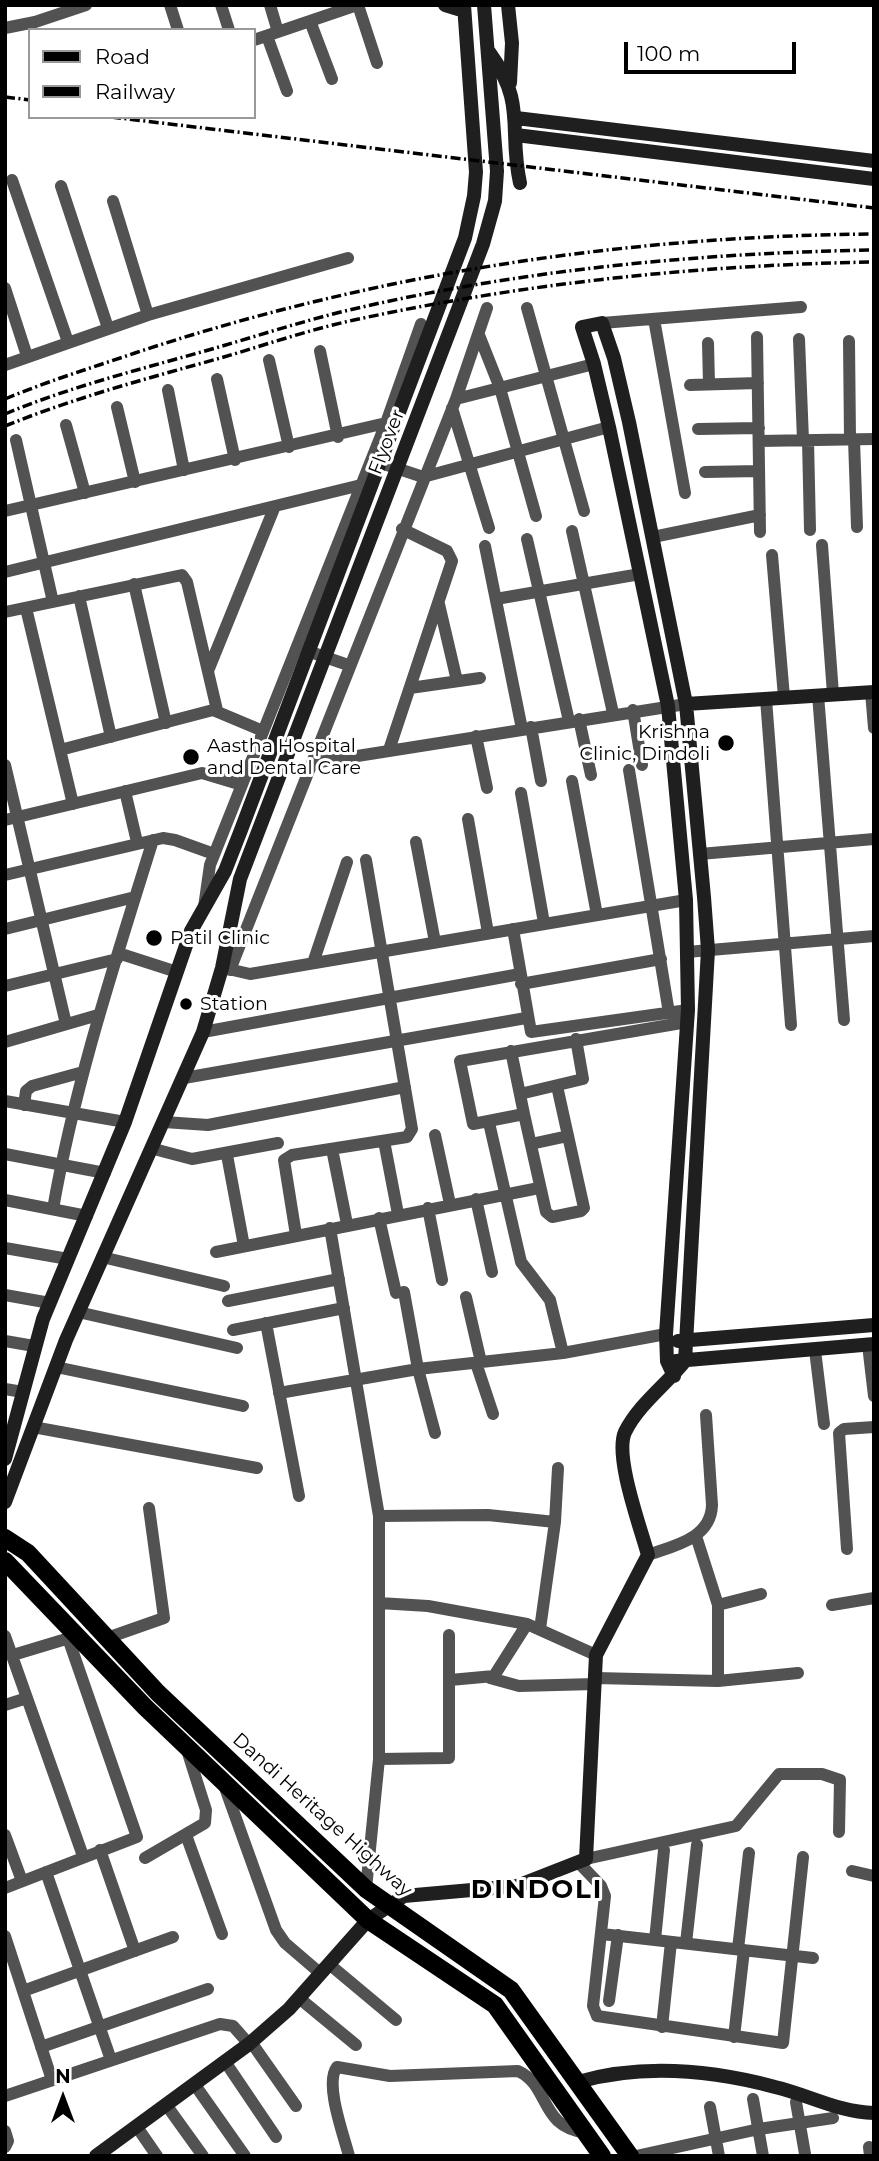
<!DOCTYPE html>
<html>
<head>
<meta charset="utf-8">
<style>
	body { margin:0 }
	#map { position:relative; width:879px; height:2161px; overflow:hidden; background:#fff; font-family:Montserrat,sans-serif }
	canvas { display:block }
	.frame { position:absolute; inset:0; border:7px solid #000; pointer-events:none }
	.legend { position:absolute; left:28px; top:28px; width:228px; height:91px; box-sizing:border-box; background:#fff; border:2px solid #999; margin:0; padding:9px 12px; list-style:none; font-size:21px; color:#000 }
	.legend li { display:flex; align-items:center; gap:14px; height:35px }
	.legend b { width:35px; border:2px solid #999 }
	.north { position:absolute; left:28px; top:2063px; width:70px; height:70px; -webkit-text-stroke:5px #fff; paint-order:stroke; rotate:0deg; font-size:19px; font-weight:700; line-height:28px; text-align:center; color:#000 }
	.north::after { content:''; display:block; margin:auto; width:24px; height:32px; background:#000; clip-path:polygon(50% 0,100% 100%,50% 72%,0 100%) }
	.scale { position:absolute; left:624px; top:42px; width:172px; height:32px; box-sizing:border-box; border:4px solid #000; border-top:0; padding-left:9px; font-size:21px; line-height:24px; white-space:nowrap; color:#000; -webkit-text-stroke:5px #fff; paint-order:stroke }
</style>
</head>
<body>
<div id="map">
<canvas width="879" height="2161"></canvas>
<div class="frame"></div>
<ul class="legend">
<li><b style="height:9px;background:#000"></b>Road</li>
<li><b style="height:9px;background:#000"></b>Railway</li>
</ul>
<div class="north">N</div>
<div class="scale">100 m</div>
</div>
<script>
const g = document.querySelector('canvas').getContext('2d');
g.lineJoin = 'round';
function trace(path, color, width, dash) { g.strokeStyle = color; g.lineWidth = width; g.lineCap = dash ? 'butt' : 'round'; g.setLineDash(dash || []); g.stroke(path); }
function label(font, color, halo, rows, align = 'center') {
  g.font = font + ' Montserrat,sans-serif'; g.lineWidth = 6; g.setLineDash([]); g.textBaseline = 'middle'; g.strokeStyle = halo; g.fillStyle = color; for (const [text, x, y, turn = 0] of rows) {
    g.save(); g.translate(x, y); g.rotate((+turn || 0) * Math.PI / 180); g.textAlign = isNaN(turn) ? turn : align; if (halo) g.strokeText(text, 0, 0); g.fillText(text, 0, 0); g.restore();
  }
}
trace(new Path2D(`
	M170,5L178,30
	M221,5L229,30
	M270,5L278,32
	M358,5L377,63
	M310,21L332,79
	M5,28L35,22L86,5
	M267,36L287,91
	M254,40L357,5
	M12,180L68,342
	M61,186L108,328
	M113,201L148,315
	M5,288L27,356
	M527,308L584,511
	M654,319L685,493
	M602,323L801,307
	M479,335L500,388L536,516
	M757,337L760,532
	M799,339L803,440
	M849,341L850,439
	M708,343L709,384
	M320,351L338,437
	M269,360L289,447
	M5,365L148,315L348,258
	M217,379L235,460
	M690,385L758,383
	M168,390L184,470
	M456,399L594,364
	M117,407L135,482
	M452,408L489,528
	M66,425L85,493
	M698,429L759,428
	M854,439L857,527
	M16,440L53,602
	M808,440L810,530
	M759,441L874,439
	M372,460L423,477L609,427
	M705,472L759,471
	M5,511L386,423L421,324
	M572,531L613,713
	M653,537L760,515
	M527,539L569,721
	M822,545L833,694
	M485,546L522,729
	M772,555L784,697
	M5,572L361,485
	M134,584L166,723
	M79,596L111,737
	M496,599L640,574
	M439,604L457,681
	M26,608L73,804
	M5,612L182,575L187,582L217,710
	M302,649L348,665
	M208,671L275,506
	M410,688L480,678
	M871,692L874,728
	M818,695L844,1020
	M766,699L791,1025
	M633,710L642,765
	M579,719L591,775
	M531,727L541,781
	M476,736L487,788
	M60,750L213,710L263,731
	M389,750L452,561L447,551L402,529
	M313,763L686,704
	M5,765L66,1024
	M629,770L669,1013
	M572,781L597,915
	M125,791L137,842
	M521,793L544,923
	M468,819L488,933
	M5,820L202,773L242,785
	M416,842L435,942
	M700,854L874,839
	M5,875L163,838L175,840L214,854
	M204,907L210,865L386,423
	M5,929L135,897
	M513,929L531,1032L688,1010
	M687,952L874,936
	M118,953L177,972
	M313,963L347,862
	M224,968L250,974L686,900
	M230,970L456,399L487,308
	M521,984L661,959
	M5,986L117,959
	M203,1032L520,974
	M5,1042L98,1015
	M511,1051L524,1114
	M184,1078L526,1018
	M557,1086L584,1208L581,1211L552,1217L546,1212L524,1114L473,1124L460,1061L687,1022
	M520,1094L583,1079L576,1039
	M5,1101L125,1122
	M24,1105L26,1091L32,1086L83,1072
	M164,1122L208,1125L405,1087
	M490,1127L521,1262L550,1300L563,1353
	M435,1135L450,1204
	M384,1141L398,1214
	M531,1144L568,1136
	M154,1149L192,1159L278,1143
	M332,1149L347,1224
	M5,1154L105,1173
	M227,1155L244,1246
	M476,1199L492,1272
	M5,1200L87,1216
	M428,1208L442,1280
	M53,1209C75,1083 115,962 153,840
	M379,1218L396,1293
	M330,1228L379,1516V1759L366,1889
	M296,1235L284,1160L292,1155L407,1137L412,1129L366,860
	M5,1248L68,1259
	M216,1252L534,1189
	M102,1257L224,1286
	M404,1292L418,1369L435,1433
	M5,1295L50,1303
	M466,1297L481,1362
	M228,1301L339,1279
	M78,1312L237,1348
	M266,1323L299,1496
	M233,1330L344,1308
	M5,1341L34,1346
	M868,1345L874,1396
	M815,1350L824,1424
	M476,1363L493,1414
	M56,1367L243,1406
	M5,1389L23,1392
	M279,1393L418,1369L563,1353L666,1334
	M33,1427L257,1468
	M379,1516L488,1515L555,1522
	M696,1536L718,1605V1681
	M847,1549L839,1433L844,1429L874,1427
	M648,1555C673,1546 711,1539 712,1505L706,1415
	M379,1603L428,1606L527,1624L596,1655
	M718,1605L761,1594
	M832,1605L874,1598
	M540,1629L555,1522L558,1468
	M5,1636L83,1856
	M107,1638L164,1618L149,1508
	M13,1655L76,1636
	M490,1678L519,1686L595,1684
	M596,1678L718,1681L798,1673
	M450,1680L494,1676L527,1624
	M5,1705L27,1698
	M379,1759L449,1758V1635
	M224,1785L276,1930L285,1943L320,1973
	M5,1835L22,1881
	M186,1835L222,1934
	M100,1850L135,1951
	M145,1858L205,1823L206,1810L187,1750
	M586,1859L736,1826L779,1774H822L840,1780L839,1832
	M580,1864L601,1886L605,1896L593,2006L597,2016L783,2043L803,1857
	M852,1871L874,1876
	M46,1872L111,2060
	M5,1888L137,1837L68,1638
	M602,1934L813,1958
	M5,1936L52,2080
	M655,1940L664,1850
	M686,1943L697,1845
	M738,1949L749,1853
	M329,1964L396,2020
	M23,1991L173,1937
	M299,1998L356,2045
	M609,2001L618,1935
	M662,2027L671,1942
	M734,2037L744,1950
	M251,2042L296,2106
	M41,2047L208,1989
	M226,2063L276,2137
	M195,2085L245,2156
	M5,2096L220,2024L233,2026L249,2044
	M753,2099L763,2156
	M796,2102L805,2154
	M167,2106L203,2156
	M710,2107L719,2156
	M137,2127L157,2156
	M5,2131L8,2141L5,2147
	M869,2147L870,2156
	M349,2156C344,2136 324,2083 337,2067L390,2076L518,2071C551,2086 538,2127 587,2133
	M636,2156L759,2129L833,2118`), '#525252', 12);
trace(new Path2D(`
	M445,5L458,9
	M508,5L512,43L510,83
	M489,52C527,104 508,128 520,183
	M516,118L874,161
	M516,135L874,179
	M686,704L874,692
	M678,1341L874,1325
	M676,1361L874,1344
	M5,1459L43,1319L125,1122L191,931L225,871L241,830L465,238L474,196L476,172L464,5
	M5,1502L66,1340L203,1032L222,968L240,879L483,244L495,201L497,171L484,5
	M578,2082C641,2064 711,2070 775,2087C809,2095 838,2112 874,2113
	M96,2156L249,2044L289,2009L368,1920L404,1896L517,1886L586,1859L596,1655L648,1555C641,1529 614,1456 625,1432C639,1404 666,1385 685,1361L708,950L704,897L686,704L629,422L614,358L602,323L582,327L594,364L609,427L668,706L686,900L688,1010L666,1334L667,1361L674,1376`), '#1f1f1f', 14);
trace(new Path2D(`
	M5,1538L28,1553L158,1693L366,1889L511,1990L630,2156
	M5,1561L145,1707L368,1920L495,2005L602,2156`), '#000', 18);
trace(new Path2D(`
	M5,97L30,100
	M111,117L874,208
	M5,399C48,381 91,368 135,353C373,274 623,236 874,234
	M5,414C72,386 142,369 212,349C257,336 303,321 349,310C521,270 697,253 874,250
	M5,426C74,398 145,379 217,359C262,346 308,330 354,320C526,283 698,265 874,262`), '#000', 3.5, [10, 3.5, 2, 3.5]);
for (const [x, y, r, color] of [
	[726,743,9,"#000"],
	[191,757,9,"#000"],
	[154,938,9,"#000"],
	[186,1004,7,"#000"]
]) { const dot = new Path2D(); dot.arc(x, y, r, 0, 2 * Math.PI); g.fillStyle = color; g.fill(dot); trace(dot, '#fff', 2.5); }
label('19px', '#000', '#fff', [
	["Flyover",387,442,-69],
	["Dandi Heritage Highway",322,1815,42]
]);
label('19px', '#000', '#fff', [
	["Krishna",710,732,"right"],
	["Clinic, Dindoli",710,754,"right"],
	["Aastha Hospital",207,746],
	["and Dental Care",207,768],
	["Patil Clinic",170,938],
	["Station",200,1004]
], 'left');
g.letterSpacing = '2px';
label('bold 26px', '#000', '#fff', [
	["DINDOLI",537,1890]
]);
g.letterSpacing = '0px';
</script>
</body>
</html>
